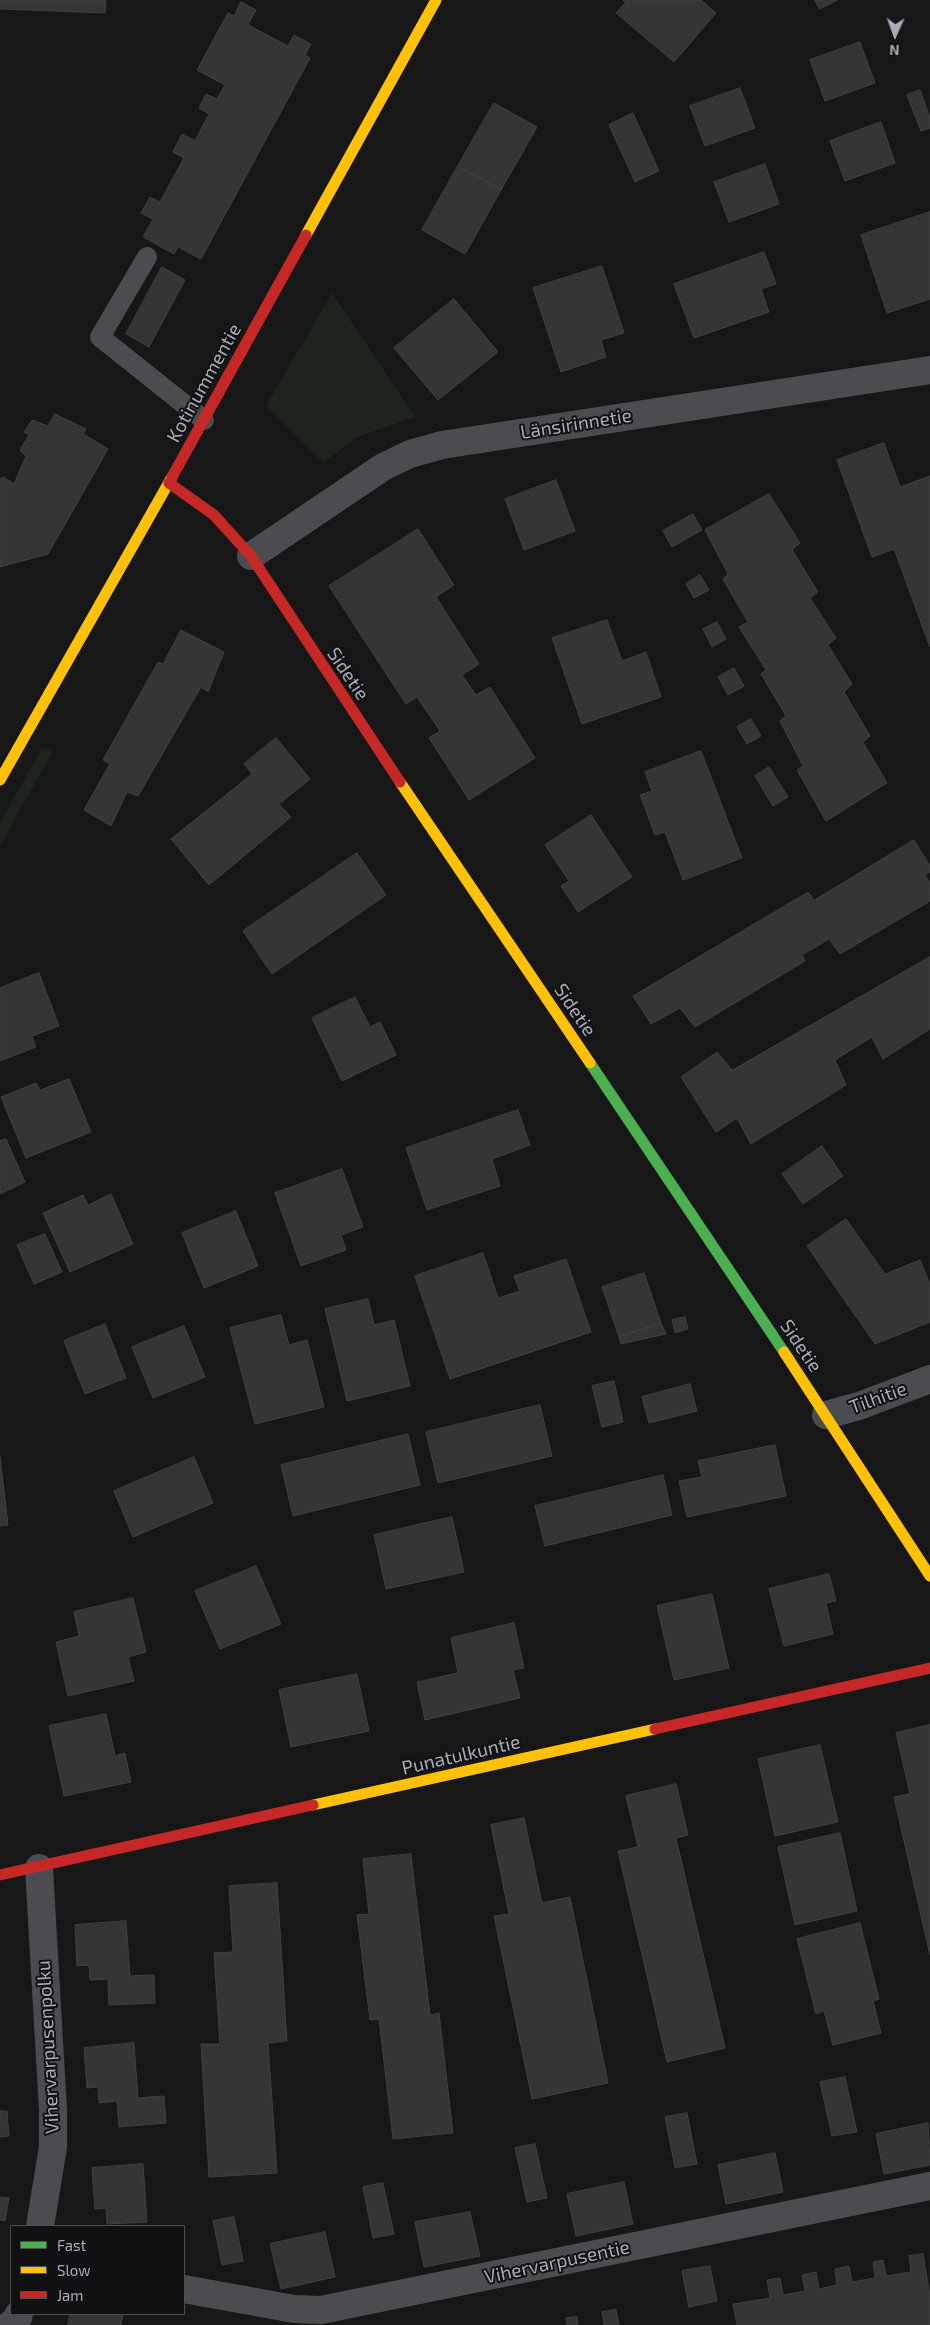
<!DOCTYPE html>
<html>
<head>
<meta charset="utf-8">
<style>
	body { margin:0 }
	#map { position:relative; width:930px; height:2325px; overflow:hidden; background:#171717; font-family:"Exo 2",sans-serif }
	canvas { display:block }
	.legend { position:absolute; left:10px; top:2225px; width:175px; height:90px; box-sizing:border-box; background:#111113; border:1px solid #4d4f55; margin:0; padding:6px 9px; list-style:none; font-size:15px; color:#a8adb8 }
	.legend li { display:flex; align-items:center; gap:10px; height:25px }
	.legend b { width:25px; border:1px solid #4d4f55 }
	.north { position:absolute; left:870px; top:10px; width:50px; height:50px; -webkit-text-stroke:4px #111113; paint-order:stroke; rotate:182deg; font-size:14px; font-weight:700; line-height:20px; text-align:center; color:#a8adb8 }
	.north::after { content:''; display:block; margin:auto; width:18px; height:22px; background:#a8adb8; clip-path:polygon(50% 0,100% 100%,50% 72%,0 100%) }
</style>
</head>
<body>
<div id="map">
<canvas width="930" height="2325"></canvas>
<ul class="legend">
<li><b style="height:6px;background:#4caf50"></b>Fast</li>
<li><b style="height:6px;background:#ffc107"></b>Slow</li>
<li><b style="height:6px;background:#c62828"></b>Jam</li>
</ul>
<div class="north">N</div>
</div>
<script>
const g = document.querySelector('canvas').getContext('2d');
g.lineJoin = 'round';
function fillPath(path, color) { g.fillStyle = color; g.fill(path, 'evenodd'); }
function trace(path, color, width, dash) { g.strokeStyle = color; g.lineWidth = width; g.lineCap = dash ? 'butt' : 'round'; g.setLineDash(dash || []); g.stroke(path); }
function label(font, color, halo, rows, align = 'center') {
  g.font = font + ' "Exo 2",sans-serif'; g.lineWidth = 4; g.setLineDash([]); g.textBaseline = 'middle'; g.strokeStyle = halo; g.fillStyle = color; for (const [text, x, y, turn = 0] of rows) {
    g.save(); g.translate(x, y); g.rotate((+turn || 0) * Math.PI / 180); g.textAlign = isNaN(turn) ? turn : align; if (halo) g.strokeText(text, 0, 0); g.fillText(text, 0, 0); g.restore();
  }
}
fillPath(new Path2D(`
	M332,293L415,417L357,437L323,463L266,406Z
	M49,748L52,752L0,846V824L41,749Z`), '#1d241e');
const building = new Path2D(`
	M0,0H106L105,13L0,9Z
	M623,0H701L716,13L674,62L616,13L626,2Z
	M815,0H837L820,9Z
	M241,2L256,10L248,25L288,46L294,35L311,44L305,55L310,58L201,259L178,247L174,254L143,237L153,219L141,213L150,197L160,202L184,158L173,152L182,134L195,141L209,114L199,108L206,94L217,99L225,85L197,70L228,13L234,16Z
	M860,42L875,83L825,101L810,60Z
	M740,88L755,128L705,146L690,106Z
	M920,90L930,118V128L921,131L907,95Z
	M494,103L537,127L501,190L458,166Z
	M633,113L659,171L635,182L609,125Z
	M881,122L895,163L845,181L830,141Z
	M765,164L779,204L729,222L714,182Z
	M458,166L501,190L465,254L422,230Z
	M930,212V299L887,313L861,235Z
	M764,252L776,284L761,289L769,312L694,338L674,284Z
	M602,266L624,333L601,340L606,357L561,372L533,288Z
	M162,267L185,280L149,347L126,334Z
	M454,299L498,352L438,400L394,348Z
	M55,414L86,429L83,434L108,449L48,554L0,567V479L3,477L14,484L26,456L20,450L29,435L24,432L32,420L48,426Z
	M884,443L900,487L930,476V647L894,549L872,557L837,460Z
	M556,480L575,531L524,550L505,499Z
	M769,494L800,543L792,550L818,592L810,598L836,638L828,645L852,684L844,692L870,736L863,742L887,783L826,821L797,770L803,766L780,721L786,716L761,674L766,670L739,627L748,622L723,579L728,574L705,530Z
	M693,514L702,530L672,547L663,531Z
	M418,529L454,585L436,597L479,664L462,675L476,695L490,687L535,758L469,800L429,738L440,731L417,697L406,704L329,586Z
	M700,575L709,590L694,598L686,584Z
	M607,620L622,661L646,652L661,697L582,724L552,638Z
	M717,622L726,639L712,647L703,629Z
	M181,630L224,652L208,692L201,687L138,796L127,792L111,826L84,810L110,764L103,760L158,662L163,664Z
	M734,668L744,686L728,695L718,677Z
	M751,719L761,736L747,744L737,727Z
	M276,738L310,779L279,804L291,817L209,885L171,839L252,774L244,764Z
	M701,751L742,858L683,880L665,832L655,835L640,795L652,791L645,772Z
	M769,767L788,797L773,806L755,776Z
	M591,815L632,877L578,912L561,886L569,881L545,845Z
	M914,840L930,866V872L925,874L930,884V901L840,954L829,939L802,955L805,961L695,1027L680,1008L651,1024L633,996L808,892L814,900Z
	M357,853L386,895L272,974L243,931Z
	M930,957V1029L883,1059L872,1037L835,1060L846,1085L751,1144L737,1118L716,1132L681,1077L717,1052L732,1070Z
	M39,973L59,1026L32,1036L36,1047L0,1061V988Z
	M355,997L370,1027L380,1022L396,1055L342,1081L312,1018Z
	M69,1079L91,1132L26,1158L1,1097L36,1083L40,1090Z
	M518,1110L530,1145L492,1159L500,1186L427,1210L406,1148Z
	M6,1139L25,1182L0,1194V1141Z
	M822,1146L843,1176L803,1204L782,1174Z
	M342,1169L363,1227L341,1235L346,1250L301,1266L275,1193Z
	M111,1194L133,1244L70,1272L43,1213L83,1195L88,1205Z
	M236,1211L258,1266L204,1288L182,1233Z
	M846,1219L885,1274L920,1260L930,1284V1322L875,1344L807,1246Z
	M45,1234L62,1272L34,1284L17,1245Z
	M483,1253L498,1298L520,1291L514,1276L566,1259L591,1332L450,1379L415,1276Z
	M644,1273L661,1323L619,1337L602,1287Z
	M368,1299L374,1325L394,1320L410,1386L347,1401L325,1309Z
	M281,1315L289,1345L307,1340L324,1407L255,1424L230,1328Z
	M685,1317L688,1329L675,1333L672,1320Z
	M661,1323L666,1334L621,1344L619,1337Z
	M105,1324L126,1378L85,1394L64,1341Z
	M184,1326L205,1377L153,1398L132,1347Z
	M614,1381L623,1422L602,1427L592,1386Z
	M690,1384L697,1411L649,1423L642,1397Z
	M540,1405L552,1456L438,1483L426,1432Z
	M408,1434L420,1485L293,1516L281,1465Z
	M775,1445L786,1496L687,1517L679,1481L702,1477L698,1461Z
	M0,1457L8,1525L0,1526Z
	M194,1457L213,1503L133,1537L114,1491Z
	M663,1475L672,1515L545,1546L535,1506Z
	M452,1517L464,1572L386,1589L374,1535Z
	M256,1566L281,1624L220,1649L195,1591Z
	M829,1574L836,1601L826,1603L833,1634L784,1646L769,1589Z
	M712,1594L729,1668L674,1680L657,1606Z
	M133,1598L146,1652L128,1657L134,1681L68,1696L56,1642L79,1636L74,1612Z
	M514,1623L524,1668L513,1670L520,1698L425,1720L417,1682L458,1673L451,1638Z
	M357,1674L369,1731L291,1747L279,1690Z
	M106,1714L115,1756L125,1753L131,1782L64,1796L49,1726Z
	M930,1725V1955L894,1797L910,1794L896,1733Z
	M820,1745L838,1822L775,1836L758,1759Z
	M676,1784L688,1835L676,1838L725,2048L667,2062L618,1851L638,1847L626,1796Z
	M524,1818L542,1903L570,1897L608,2083L532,2099L494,1916L509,1914L491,1825Z
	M840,1833L857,1911L795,1925L778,1847Z
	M411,1854L430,2015L439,2013L453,2133L393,2139L379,2019L370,2020L357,1915L369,1914L363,1859Z
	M277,1883L287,2041L268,2043L277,2173L209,2177L201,2044H220L214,1953L233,1952L229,1886Z
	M126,1921L130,1976L154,1975L155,2003L109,2005L108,1979L90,1980L89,1965L77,1966L75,1925Z
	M860,1923L879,1999L873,2001L881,2033L833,2045L824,2011L816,2014L797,1939Z
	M134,2043L138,2098L164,2096L166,2123L119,2127L117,2101L99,2103L98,2087L87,2088L84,2048Z
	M845,2077L857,2132L832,2136L820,2082Z
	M0,2111H7L9,2136L0,2137Z
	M687,2113L697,2164L675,2168L665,2117Z
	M928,2123L930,2165L884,2174L876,2134Z
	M535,2144L547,2198L527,2202L515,2148Z
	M775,2153L783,2192L726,2204L718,2165Z
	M143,2164L147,2222L107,2224L106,2208L95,2209L92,2168Z
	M624,2182L633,2224L576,2236L567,2194Z
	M383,2183L394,2234L373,2238L363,2187Z
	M0,2197L9,2198L5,2221L0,2220Z
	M470,2212L480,2256L424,2267L415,2222Z
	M234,2217L243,2261L222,2265L213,2221Z
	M325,2232L335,2277L281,2289L270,2244Z
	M923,2254L930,2296V2325H737L733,2304L770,2298L767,2280L780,2278L783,2295L805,2291L802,2275L816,2272L819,2289L837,2285L835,2269L849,2266L852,2282L875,2278L873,2262L883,2260L886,2276L911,2272L909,2256Z
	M710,2266L717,2301L689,2307L682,2271Z
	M616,2310L619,2325H604L602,2312Z
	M70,2314H123L121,2325H68Z
	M577,2317L578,2325H567L566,2318Z`);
fillPath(building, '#353536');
trace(building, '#3f4043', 1);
trace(new Path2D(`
	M147,257L100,337L204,420`), '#4b4c50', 20);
trace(new Path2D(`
	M251,556L383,467L410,454L442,445L930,370
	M826,1415L859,1406L930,1379
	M39,1868L53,2110V2147L40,2226
	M184,2289L294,2309L321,2310L930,2186
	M10,2325L18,2318L19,2314`), '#4b4c50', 28);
trace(new Path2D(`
	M590,1063L784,1352`), '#4caf50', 11);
trace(new Path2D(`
	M306,235L436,0
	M0,780L172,477
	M400,782L590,1063
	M784,1352L930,1576
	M313,1805L655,1729`), '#ffc107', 11);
trace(new Path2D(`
	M172,477L306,235
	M169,483L214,515L251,556L400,782
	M655,1729L930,1668
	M0,1875L313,1805`), '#c62828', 11);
label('19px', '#a8adb8', '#111113', [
	["Kotinummentie",204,383,-61],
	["Länsirinnetie",576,424,-9],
	["Sidetie",348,674,56],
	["Sidetie",575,1010,56],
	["Sidetie",801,1346,56],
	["Tilhitie",878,1398,-20],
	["Punatulkuntie",461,1755,-13],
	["Vihervarpusenpolku",48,2047,-93],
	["Vihervarpusentie",557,2262,-12]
]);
</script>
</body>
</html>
